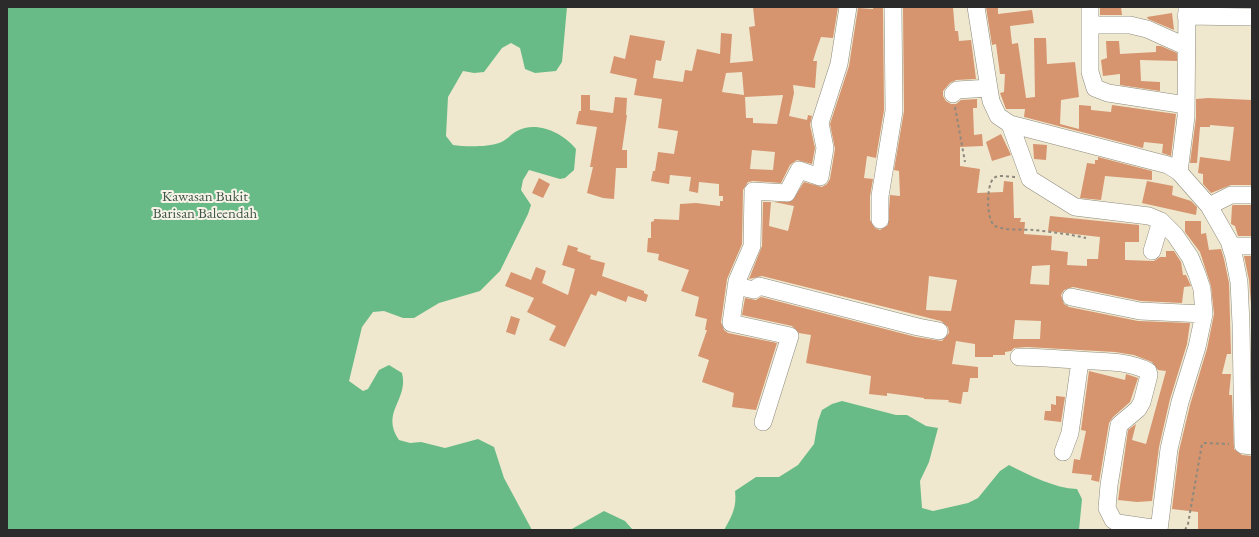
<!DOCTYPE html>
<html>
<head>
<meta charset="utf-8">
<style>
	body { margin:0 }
	#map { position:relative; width:1259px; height:537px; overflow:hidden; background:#efe8cf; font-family:"EB Garamond",serif }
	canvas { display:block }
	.frame { position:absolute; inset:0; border:8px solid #2b2b2b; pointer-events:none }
</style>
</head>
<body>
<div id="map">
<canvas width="1259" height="537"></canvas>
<div class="frame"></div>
</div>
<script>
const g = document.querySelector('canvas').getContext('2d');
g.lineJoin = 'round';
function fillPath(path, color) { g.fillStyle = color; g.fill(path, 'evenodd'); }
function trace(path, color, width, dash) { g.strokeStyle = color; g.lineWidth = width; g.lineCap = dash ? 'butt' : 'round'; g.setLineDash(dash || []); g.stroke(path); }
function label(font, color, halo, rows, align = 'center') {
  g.font = font + ' "EB Garamond",serif'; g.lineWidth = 4; g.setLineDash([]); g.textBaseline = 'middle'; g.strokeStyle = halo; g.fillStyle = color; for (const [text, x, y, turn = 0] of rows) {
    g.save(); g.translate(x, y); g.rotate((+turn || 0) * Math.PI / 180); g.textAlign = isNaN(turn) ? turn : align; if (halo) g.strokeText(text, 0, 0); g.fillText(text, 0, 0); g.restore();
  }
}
fillPath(new Path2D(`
	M7,7H567L562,62L556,71L535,73L525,69L520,48L511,43L502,48L484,72L474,73L463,71L448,97L446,136L453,145C465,147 488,147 499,143C506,141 511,134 517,131C536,120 564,133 576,149L574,170L565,178L560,179L529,170L523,180L521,190L531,205L528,214L500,271L480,291L439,303L414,318H403L384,311L373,312L362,327L349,381L363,391L368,389L379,370L389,365L402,373C409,400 380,412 399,440L410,443L421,442L445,448L478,439L494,447L504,478L532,530H7Z
	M842,401L896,415H907L926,426L938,428L929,462L920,481L922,508L933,511L968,503L978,498L1000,471L1009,465C1031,476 1054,488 1077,489L1082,499L1079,530H724C732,516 737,507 735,491L756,477H779L798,465L814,444L818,421L822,410L832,404Z
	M604,511L625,521L633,530H570Z`), '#68bb87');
fillPath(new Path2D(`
	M753,7H838L833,38L821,37L817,48L813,61H817L815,88L793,85L794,93L789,116L807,120L808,115L812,116L810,125L815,148L812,164L797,160L790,165L781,183L753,181L748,182L743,190L742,244L727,279L721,322L724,330L728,333L777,343L756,410L732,407L734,393L702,382L709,360L698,356L707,330H705L707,319L695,316L699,297L681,291L689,270L658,260L659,254L647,252L648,238H651V222L654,221V219L679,220L680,204L696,203L720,206V201H723V196H719V184L699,182L698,193L689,191L691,177L670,175L669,184L651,181L653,171H655L658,152L674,154L678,131L658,128L662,99L634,95L637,79L610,73L614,56L625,59L630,35L665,41L661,61L656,60L653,78L683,82L685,70L692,71L697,49L720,54L721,33L732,34L730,63L753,61L749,27L755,26ZM742,72L744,95L722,92L726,73ZM783,95L777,124L753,123V118H746L745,97ZM752,150L775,152L773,170L750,169Z
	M873,7H883L884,110L876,158L867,156L864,178L873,179L870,196V220L875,228L880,230L888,225L890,195L900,196L899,171L894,170L904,111L903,7H953L955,31H958L959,41L971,40L976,79L956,80L950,83L943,91V96L946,101L951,104H956L961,100L977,99V108H973L974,135L982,134L983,146L960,147V166L980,169L977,193L1003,192L1004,181L1013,182L1014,218H1021L1020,222H1025L1024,234L1052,236L1051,250L1068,252L1067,265L1087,266V259H1098L1100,237L1048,231L1050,216L1139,225V242H1125V260L1154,261L1160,257H1166V251H1174L1181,262L1183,275H1186L1191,286L1184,287L1182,303L1141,301L1073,287L1064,290L1061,295L1064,304L1069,307L1138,321L1190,323L1187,344L1170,399L1159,447L1152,501L1137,502L1118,500L1128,430L1136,424L1132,440L1146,444L1166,371L1158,370L1152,362L1134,355L1115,352L1027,347L1014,348L1011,351L1005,352V355H993V357H975V344L956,341L952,364L978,367V378H970L968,392H963L961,404L948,402L949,400L924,399V398L887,393V396L869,394L871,376L806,363L811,335L799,333L792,326L742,315L745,298L756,300L761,297L916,337L942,341L949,333L948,327L941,321L762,276L749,279L762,246L763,202H771L769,226L788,231L794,206L774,202L792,201L804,182L822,187L827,184L830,179L835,149L830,124L849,66L858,8L873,9ZM1050,265L1049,285L1030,284L1032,266ZM929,276L957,280L951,311L926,310ZM1015,320L1041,321L1040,339H1013Z
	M986,7H998V14L1032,10L1034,23L1010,26L1012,44L1018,43L1026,98L1035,97L1034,38H1046L1047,64L1075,62L1079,97L1061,100L1060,124L1079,129V105L1091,106V110L1111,112L1112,105L1176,114L1171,156L1162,153L1163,144L1144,142L1143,148L1024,117L1025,109H1006L1000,93L1004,92L1005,74H1000L996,44L992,45Z
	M1100,7H1121L1122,15H1100Z
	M1172,13L1174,30L1148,19L1147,17Z
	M1106,41H1119L1120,54L1156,52V46H1161L1177,53V61L1140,60L1141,81L1160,82V91L1120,85V74L1103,76L1101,60L1107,58Z
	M581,95H590V110L613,113L615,97L627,98L626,115H627L622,150H627V168H616L614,199L603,198L587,193L593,167H590L597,127L576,124L579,111H581Z
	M1208,98L1252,100V185H1231L1211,193L1203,184V174L1198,173L1200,157L1230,161L1234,127L1210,125V127H1200L1197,163H1190L1196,118V99Z
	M1001,134L1011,155L992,161L986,142Z
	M1033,144L1047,145L1046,160L1034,159Z
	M1098,157L1152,171V180L1105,176L1101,200L1080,198L1087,163L1095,164V160H1098Z
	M539,178L550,184L543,198L532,193Z
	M1147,181L1173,186L1172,195L1191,201L1197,207L1196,215L1142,203Z
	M1233,205H1252V236H1238L1235,226L1231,224L1232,206Z
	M1185,221H1201V234L1206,233L1209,250L1221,249L1224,259L1229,283L1231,354H1227L1222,374H1231L1229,395H1232L1234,449L1242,455L1252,456V530H1198V512L1172,509L1179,451L1190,405L1207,349L1214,314L1211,286L1200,252L1185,232Z
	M568,245L578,248L577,251L591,256L590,259L605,263L602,276L644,291V293L648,295L646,302L628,296L626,302L598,291L596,296L591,294L565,347L549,340L556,326L527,312L534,298L505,286L511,272L531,280L536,267L546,271L542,283L568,295L575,269L562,265Z
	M1244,256H1252V316L1249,280Z
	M511,316L520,319L515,335L506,332Z
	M1089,371L1125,380L1126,374L1138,378L1130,402L1113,417L1109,423L1099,482L1091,480L1092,475L1072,473L1074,459L1080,460L1086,431L1081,430Z
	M1056,396L1065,397L1061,422L1044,420L1045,411H1051V404L1056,405Z`), '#d6946f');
const minor = new Path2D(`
	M976,7L991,101L998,116L1010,124L1168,165L1179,172L1209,206L1229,241L1234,257L1239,282L1241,324L1243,445L1252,446
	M1090,7V72L1095,88L1108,93L1186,105
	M1186,16L1252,17
	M1090,25H1130L1147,29L1185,46
	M953,94L957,90L989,88
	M1010,124L1030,179L1075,207L1149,216L1161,221L1175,235L1190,257L1197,274L1202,289L1204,314L1197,347L1180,402L1169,449L1159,530
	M1179,172L1186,117L1187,7
	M1209,206L1231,195H1252
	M880,220V196L894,111L893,7
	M1231,246H1252
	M1152,251L1161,221
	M736,286L754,290L759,286L918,327L939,331
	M1071,297L1140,311L1204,314
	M1019,357C1039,357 1058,359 1078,360C1102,362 1126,360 1148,371L1149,375L1142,402L1138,409L1119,425L1109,485L1107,508L1113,520L1118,523L1159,529
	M763,422L790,336L731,323L737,281L752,246L753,191L787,193L799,170L820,177L825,148L820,123L839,64L848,7
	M1063,452L1070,433L1080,361`);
trace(minor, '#8d8a7d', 18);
trace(new Path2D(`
	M955,107L965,162
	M1015,177C1009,177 999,174 994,178C986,184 986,221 995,226C1005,231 1023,229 1034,230C1052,232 1069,234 1086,238
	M1185,530L1188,524L1202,444L1204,443L1229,444`), '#8d8a7d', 2, [3, 3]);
trace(minor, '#fff', 17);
label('15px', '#405748', '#f7f3e8', [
	["Kawasan Bukit",205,197],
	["Barisan Baleendah",205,214]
]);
</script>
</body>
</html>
